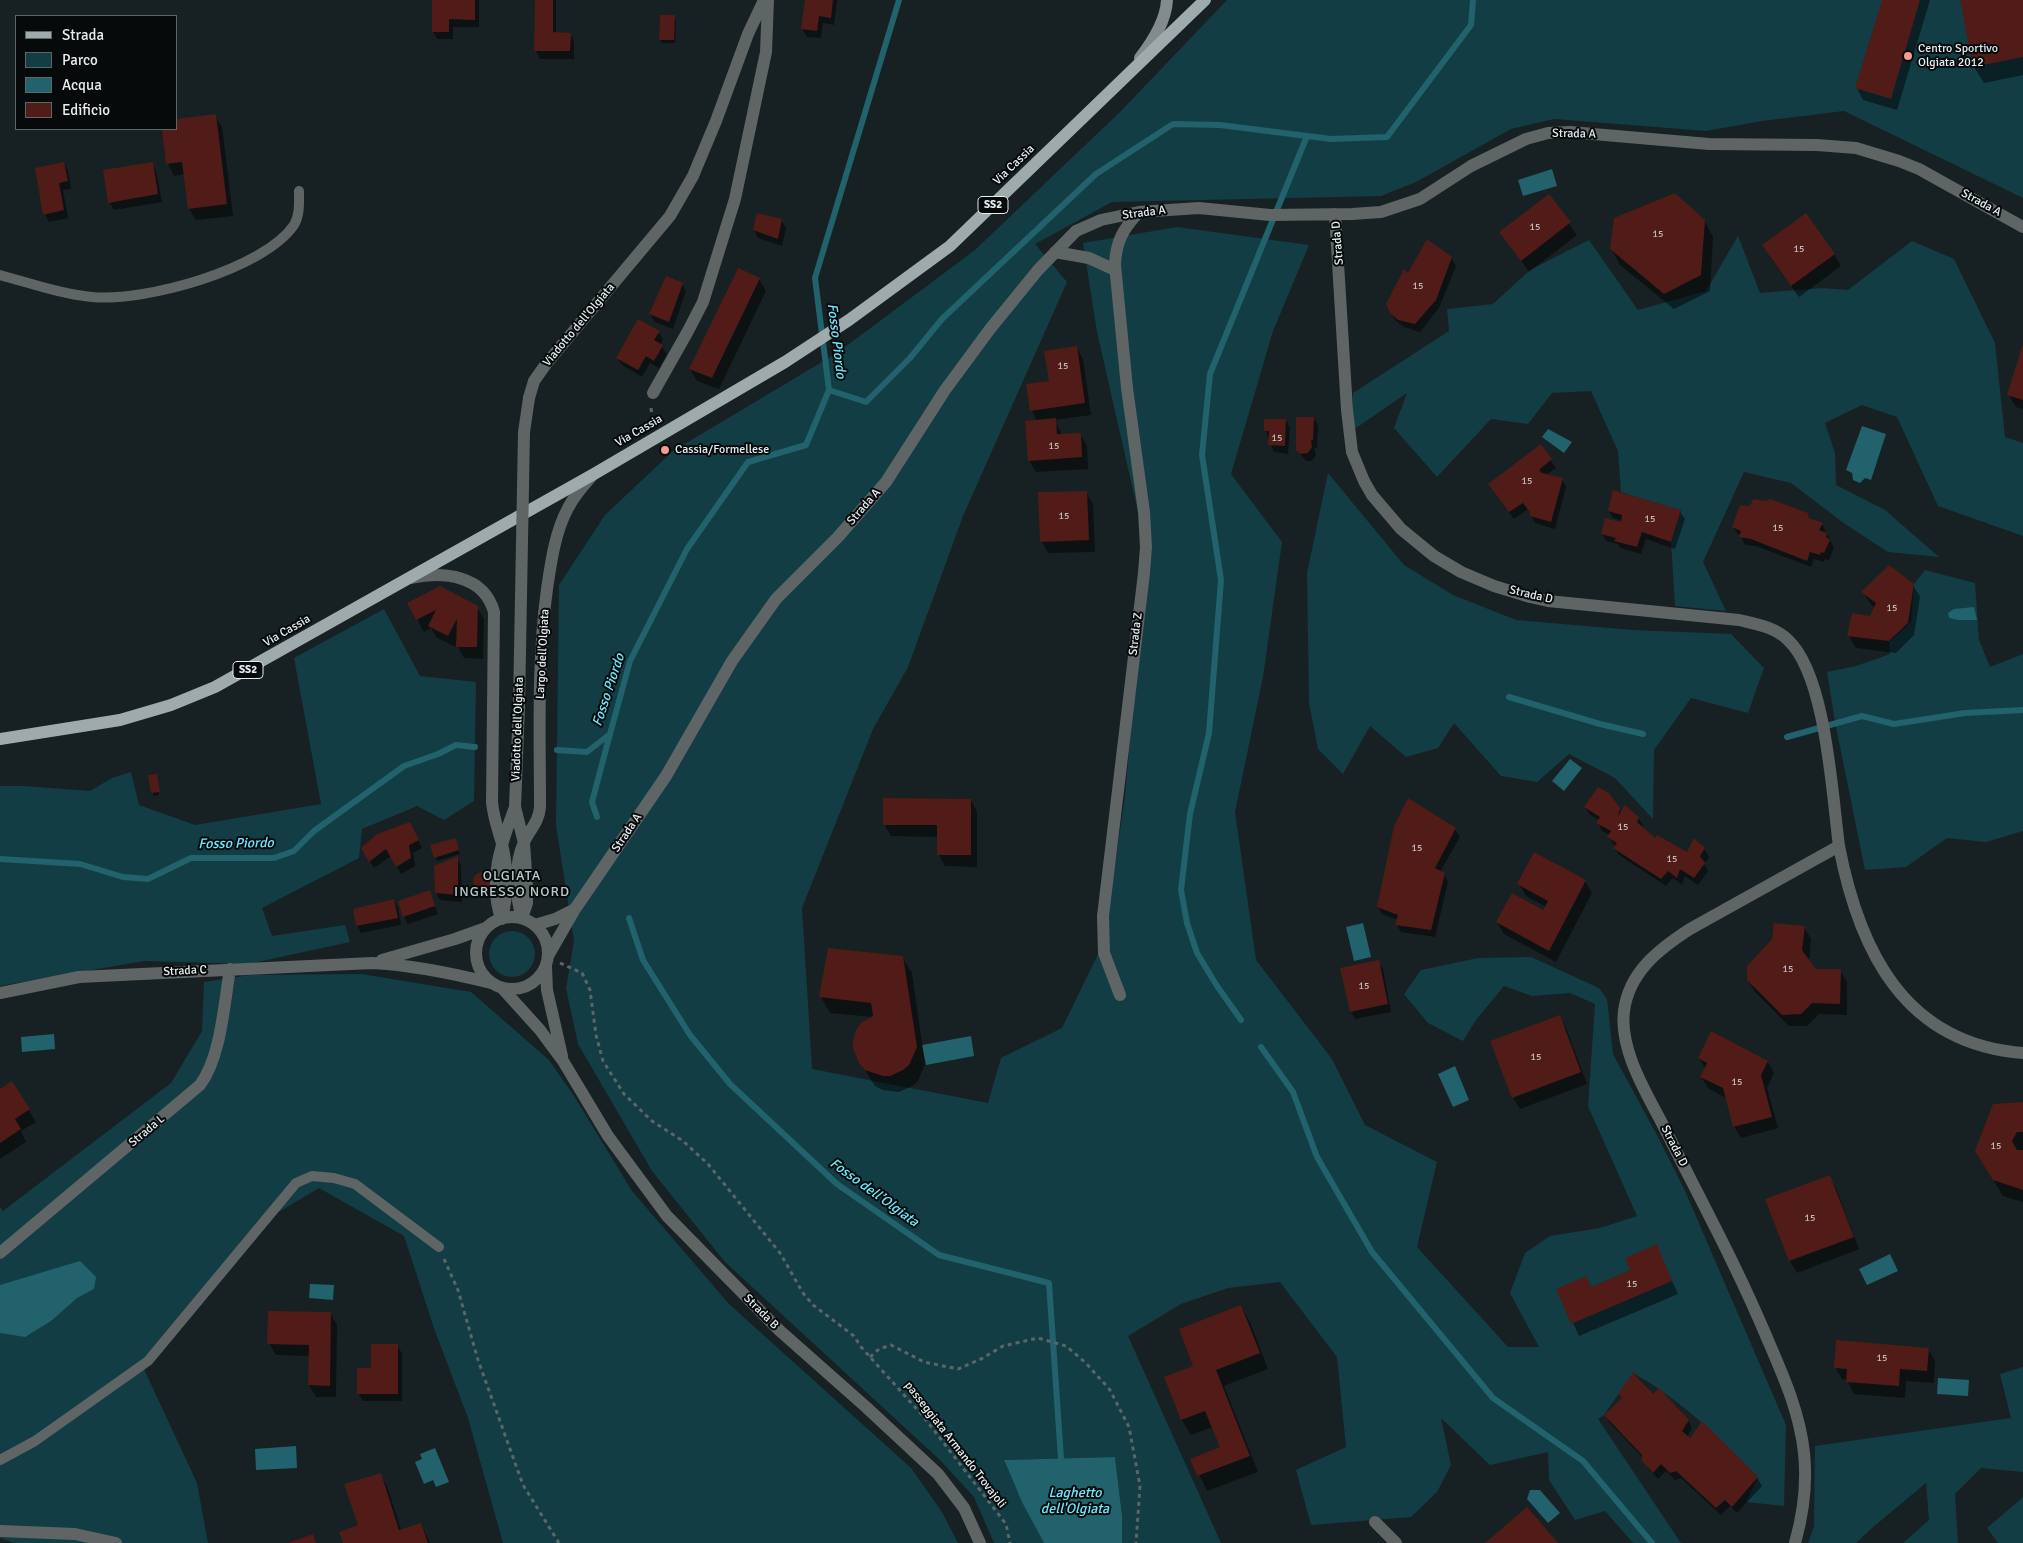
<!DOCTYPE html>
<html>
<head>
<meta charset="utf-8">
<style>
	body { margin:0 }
	#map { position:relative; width:2023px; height:1543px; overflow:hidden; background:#172123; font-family:Signika,sans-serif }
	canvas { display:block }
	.legend { position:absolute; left:15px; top:15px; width:162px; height:115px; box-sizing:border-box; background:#060a0b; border:1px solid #606566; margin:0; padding:6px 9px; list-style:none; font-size:15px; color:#e6edef }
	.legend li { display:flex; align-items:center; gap:10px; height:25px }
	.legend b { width:25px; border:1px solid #606566 }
</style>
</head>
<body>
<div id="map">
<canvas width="2023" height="1543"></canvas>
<ul class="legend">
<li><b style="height:6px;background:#9faaac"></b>Strada</li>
<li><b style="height:14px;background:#123d44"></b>Parco</li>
<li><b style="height:14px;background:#21626c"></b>Acqua</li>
<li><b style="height:14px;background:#511b17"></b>Edificio</li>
</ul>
</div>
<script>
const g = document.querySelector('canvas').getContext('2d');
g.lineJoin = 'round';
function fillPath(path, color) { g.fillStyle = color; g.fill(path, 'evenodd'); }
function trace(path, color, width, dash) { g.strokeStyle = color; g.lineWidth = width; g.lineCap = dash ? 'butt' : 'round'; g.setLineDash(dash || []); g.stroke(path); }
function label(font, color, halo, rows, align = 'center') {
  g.font = font + ' Signika,sans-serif'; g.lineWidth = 4; g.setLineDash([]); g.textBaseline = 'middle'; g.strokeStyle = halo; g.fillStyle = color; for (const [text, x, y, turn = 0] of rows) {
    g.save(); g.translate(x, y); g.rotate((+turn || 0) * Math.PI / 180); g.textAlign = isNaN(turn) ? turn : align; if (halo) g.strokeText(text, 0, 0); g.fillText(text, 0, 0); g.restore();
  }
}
fillPath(new Path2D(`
	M1227,0H2023V198L1844,111L1762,121L1706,131L1554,119L1511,129L1416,182L1381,196L1112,202L1035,244L1067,282L963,516L908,667L873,729L802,908L812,1069L988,1103L1001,1058L1062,1028L1103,944L1125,797L1146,547L1097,332L1083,243L1177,227L1309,245L1273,331L1231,474L1282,542L1263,677L1235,812L1256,960L1332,1059L1365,1125L1437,1162L1417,1247L1508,1347H1539L1510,1293L1525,1253L1550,1236L1600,1228L1637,1216L1588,1106L1595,1004L1570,993L1532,996L1504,986L1476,1020L1463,1041L1428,1023L1404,994L1421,970L1478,958L1531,957L1599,988L1607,999L1613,1054L1658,1137L1685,1191L1786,1425L1784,1506L1746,1502L1758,1477C1717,1436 1684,1402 1633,1373L1604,1415L1598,1419L1681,1543H1633L1605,1511L1575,1520L1549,1480L1548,1452L1490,1465L1441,1418L1451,1465L1437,1492L1411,1517L1311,1525L1296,1470L1346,1447L1337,1357L1280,1282L1228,1288L1181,1304L1128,1336L1221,1543H1122V1515L1115,1457L1004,1460L1014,1484L1044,1543H994L974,1497L940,1460L725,1262L652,1171L578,1044L566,988L574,941L556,825L559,585L605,515L673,451L837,353L975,250L1121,111Z
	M1738,236L1760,293L1822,288L1848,290L1912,241L1954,259L1995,343L2005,437L2023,443V536L1938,506L1897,417L1862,405L1825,423L1835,453L1836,485L1885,510L1939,557L1888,552L1845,524L1791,483L1744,472L1703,562L1726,611L1675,606L1671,542L1681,511L1621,492L1618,451L1591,391L1552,393L1528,424L1491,419L1437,477L1394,428L1407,393L1353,430V393L1449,331L1447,309L1493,304L1530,270L1589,240L1638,310L1706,291Z
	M1328,473L1404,565L1453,595L1516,620L1633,630L1731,634L1764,668L1748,713L1691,698L1654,750L1653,819L1615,778L1569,754L1537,782L1501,776L1454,723L1438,748L1406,757L1370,726L1343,774L1318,749L1309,703L1307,573Z
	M1925,570L1975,583L1979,640L1990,667L2023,654V831L1986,842L1947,838L1906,867L1865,870L1835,722L1827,672L1856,666L1890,654L1889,642L1911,622L1914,584Z
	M384,609L420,676L476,682L474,801L444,820L417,806L362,829L359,858L262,908L272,936L345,925L350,942L248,964L144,961L0,986V786H24L90,791L112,778L131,772L139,805L195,825L321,804L294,658Z
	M489 954a23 23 0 1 1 46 0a23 23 0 1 1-46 0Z
	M361,974L471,992L549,1060L574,1096L632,1191L729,1304L911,1468L942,1512L958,1543H503L468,1418L435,1331L404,1236L319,1188L277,1213L143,1367L197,1483L208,1543H15L0,1538V1207L3,1211L171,1083L202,1031L204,982L250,975Z
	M2023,1367V1472L1981,1468L1955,1494L1958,1543H1903L1929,1520L1926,1483L1872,1528L1856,1543H1808L1814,1526L1815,1446L2011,1418L2000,1374Z
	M2023,1497V1543H1998L1987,1528Z`), '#123d44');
fillPath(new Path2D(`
	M1552,169L1557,186L1523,196L1518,180Z
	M1862,426L1886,434L1871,480L1865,478L1860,483L1853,480L1852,473L1846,470Z
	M1548,429L1572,442L1564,453L1542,437Z
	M1974,607L1977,620H1958L1949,618L1948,613L1954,609Z
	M1570,759L1582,768L1564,791L1552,781Z
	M1363,923L1371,957L1354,961L1346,927Z
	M54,1034L55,1049L22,1052L21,1037Z
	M971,1036L974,1056L926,1065L922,1045Z
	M1455,1066L1469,1100L1453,1107L1438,1074Z
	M1890,1254L1898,1271L1867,1285L1859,1269Z
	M80,1261L96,1277L94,1289L77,1298L51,1321L25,1337L0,1333V1285Z
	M310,1284L334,1285L333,1300L309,1298Z
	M1938,1378L1969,1380L1968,1396L1937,1394Z
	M296,1446L297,1468L256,1470L255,1449Z
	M435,1448L449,1482L436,1487L433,1480L424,1484L415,1462L422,1459L420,1454Z
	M1115,1457L1122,1515V1543H1044L1022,1502L1004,1460Z
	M1530,1490H1540L1560,1513L1548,1523L1527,1499Z`), '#21626c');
fillPath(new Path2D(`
	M433,0H479V27H453V39H437L433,31Z
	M536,0H556V34H570L574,41V59H540L536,51Z
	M806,0H837L834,25L823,23L821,38L807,37L802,29Z
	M1883,0H1930L1897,110L1863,100L1857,88Z
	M1961,0H2023V75L1984,83L1974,67Z
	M674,17L676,20L675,43H662L660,40Z
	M215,116L222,127L233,216L196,220L189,209L185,174L174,176L168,164L163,129H176Z
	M64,163L68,171L71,189L63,190L68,218L49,222L45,214Z
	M152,163L156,171L162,202L114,210L110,203Z
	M1549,196L1577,235L1529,272L1501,233Z
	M781,220L786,228L782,246L758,238L754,230Z
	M1704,220L1713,237L1710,291L1674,309L1620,265L1611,249Z
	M1834,254L1841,266L1799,297L1770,257Z
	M1451,258L1456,266L1439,308L1420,332L1404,327L1396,321L1391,313L1408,275Z
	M739,270L759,279L766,291L719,389L697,381L690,369Z
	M682,284L686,291L673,329L655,322L650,314Z
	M659,332L663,340L660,345L667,354L659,368L650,363L642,377L622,365L617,358Z
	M1076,347L1083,359L1091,415L1055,420L1062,435L1080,434L1087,446L1088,469L1036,472L1029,460L1037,421L1032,411L1028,385L1050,382Z
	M2023,347V409L2016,407L2009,395Z
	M1314,418L1318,426L1317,448H1314L1316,455L1312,461H1306L1297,450Z
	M1286,420L1290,428L1288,454L1274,452L1265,430Z
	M1541,446L1556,468L1546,475L1562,479L1566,487L1555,529L1535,523L1528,509L1514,519L1494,492Z
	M1086,492L1093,504L1095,552L1048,553L1042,542Z
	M1609,511L1680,512L1685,519L1675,549L1646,539L1641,554L1620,548L1618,544L1606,541L1602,533L1622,524V521L1613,518Z
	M1807,514L1811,520L1822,524L1834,548L1829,560L1825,559L1824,562L1814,559L1811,567L1756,546L1745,545L1741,536L1738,534L1733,527Z
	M1913,585L1920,597L1914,635L1896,653L1856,648L1849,636L1871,617L1875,608L1870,603L1863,592Z
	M409,604L477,607L484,619L483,659L464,658L458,647V642L455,647L436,637L431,628L424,632Z
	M157,775L159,795L154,796L152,792Z
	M971,800L977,812V867L945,866L939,855V837L891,836L884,824Z
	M1585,807L1619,809L1621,813L1638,818L1643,825L1641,828L1655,840L1688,854L1704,849L1709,857L1704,864L1708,871L1698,885L1685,876L1682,885L1673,878L1666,886L1619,855L1614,848L1615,846L1608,837L1610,835L1602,831L1598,823L1599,820L1590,815Z
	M1455,829L1460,837L1440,872L1444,874L1448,882L1435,937L1401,932L1396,924L1398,920L1382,914L1378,907Z
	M414,831L422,848L413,853L415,866L401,874L391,856L374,868L362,848Z
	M456,840L460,854L437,861L432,846Z
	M1534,854L1585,881L1592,893L1556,962L1504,934L1497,922L1544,912L1546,907L1526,896L1519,884Z
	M457,858L461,865L462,902L440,900L436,893Z
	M480,873L488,874L493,883L492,888L486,893L481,892L475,884V879Z
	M429,891L438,914L408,924L404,917Z
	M394,900L398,908L401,925L361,933L357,925Z
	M1804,927L1811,939L1809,961L1815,970H1840L1847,982V1015L1819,1014L1807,1026H1789L1755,992L1748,980Z
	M902,957L912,973L925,1064L918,1081L912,1086L899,1092L883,1090L875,1086L856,1056L873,1017L830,1013L821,997Z
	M1378,962L1383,969L1391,1012L1355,1019L1351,1012Z
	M1559,1016L1566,1028L1587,1084L1520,1109L1513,1098Z
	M1699,1057L1768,1062L1774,1073L1767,1088L1778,1128L1741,1138L1734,1126L1726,1098L1708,1088L1701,1077L1705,1069Z
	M12,1083L36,1122L21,1131L26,1142L0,1159V1090Z
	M2023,1103V1202L2003,1196L1976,1151Z
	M1829,1176L1836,1188L1859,1249L1797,1273L1790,1261L1767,1200Z
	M1656,1246L1678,1294L1579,1336L1558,1290L1586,1278L1592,1288L1631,1271Z
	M1241,1306L1250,1322L1268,1369L1224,1386L1258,1472L1207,1491L1192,1459L1222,1448L1213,1427L1191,1435L1182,1420L1195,1367Z
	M330,1313L337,1325L336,1397H316L309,1385L310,1356L276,1355L269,1343Z
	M397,1346L402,1353V1401H363L358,1393L372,1369Z
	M1928,1349L1935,1361L1934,1383L1906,1381L1905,1398L1854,1394L1847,1380L1842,1379L1835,1367Z
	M1653,1396L1688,1420L1692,1428L1687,1437L1690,1440L1702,1423L1757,1478L1762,1486L1737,1513L1730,1506L1721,1515L1681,1478L1675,1480L1666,1471L1658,1479L1648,1468L1643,1458L1610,1423L1605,1415Z
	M380,1474L387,1486L401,1530L421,1524L430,1543H344L359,1526Z`), '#0007');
trace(new Path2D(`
	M829,390L866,402L910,358L942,319L1096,174L1173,124L1220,125L1331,139L1387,137L1471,25L1473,0
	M1509,697L1600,724L1643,734
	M1787,737L1862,716L1894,724L1965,713L2023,710
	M557,750L587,752L610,734L630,661L687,549L748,462L806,445L829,390L815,278L899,0
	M597,817L592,802L610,734
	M0,859L80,864L123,877L148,879L191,858H274L294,851L314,831L404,766L438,754L456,745L475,747
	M629,918L643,960L690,1035L730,1084L837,1184L939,1255L1049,1283L1061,1459
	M1241,1020L1217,986L1197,953L1187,923L1181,890L1190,814L1209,733L1221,580L1202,455L1210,374L1307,136
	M1261,1047L1293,1092L1317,1157L1372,1252L1493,1398L1583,1461L1652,1543`), '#21626c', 6);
fillPath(new Path2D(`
	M432,0H475V20L449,19V32H432Z
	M535,0H553V32L571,33L570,51H534Z
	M805,0H833L831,18L819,16L817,31L801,29Z
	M1882,0H1920L1891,99L1855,88Z
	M1960,0H2023V57L1973,67Z
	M660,15H675L674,40H659Z
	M216,114L227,204L188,209L182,162L166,164L162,129H176V119Z
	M64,162L68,181L59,183L64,210L43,215L35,168Z
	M153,162L158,194L108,203L103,170Z
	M1675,193L1705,220L1701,275L1664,294L1610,249L1614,218Z
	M1549,194L1571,222L1521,261L1499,232Z
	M757,213L782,219L778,239L753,230Z
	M1806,213L1835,254L1791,286L1762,245Z
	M1427,239L1452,257L1436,300L1415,324L1398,320L1390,313L1386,304L1404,269L1408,273Z
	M738,268L760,278L712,378L689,369Z
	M666,276L683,283L669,322L649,314Z
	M638,319L660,331L654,340L663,345L654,361L646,356L638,370L616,358Z
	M2023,344V400L2007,395Z
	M1077,346L1085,403L1030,411L1026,384L1049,381L1044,351Z
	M1296,417H1314L1313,440H1311L1312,447L1308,453L1300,454L1296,450Z
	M1056,418L1057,434L1081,433L1082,457L1028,461L1025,421Z
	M1264,419H1286L1285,446L1268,445L1269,431H1264Z
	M1541,444L1552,459L1539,470L1542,473L1563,478L1551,522L1530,516V512L1523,503L1509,512L1488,484Z
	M1613,490L1681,510L1671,542L1642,532L1637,547L1614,541L1616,538L1601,534L1605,518L1621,522L1622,515L1608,511Z
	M1087,491L1089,540L1040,542L1038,492Z
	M1753,499L1766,501L1770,499L1808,513L1809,518L1823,523L1819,530L1827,533L1826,537L1830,540L1824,553L1821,552L1820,555L1810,552L1807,561L1751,539L1739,537L1741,531L1732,527L1740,505L1750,506Z
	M1889,565L1914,584L1908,623L1889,641L1847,636L1852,613L1870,616L1876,603L1861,592Z
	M440,586L478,606L477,647H456L457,619L448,636L428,626L436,610L416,620L407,603Z
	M157,774L160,792L151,793L148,775Z
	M1598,787L1609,793L1620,808L1618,816L1625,805L1639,817L1637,822L1655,838L1657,835L1687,852L1694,838L1705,848L1700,856L1705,863L1694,878L1680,869L1677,878L1668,871L1661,879L1613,848L1617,843L1607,837L1611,831L1596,823L1600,817L1584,807Z
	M883,798L971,799V855H937V825H883Z
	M1408,798L1456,828L1435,868L1445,873L1431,930L1395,925L1398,915L1377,907L1394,826Z
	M410,822L419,840L409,845L411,858L396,867L386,849L369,862L361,848L377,834Z
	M456,838L459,850L434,858L430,845Z
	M1534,852L1586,880L1549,951L1496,922L1512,893L1543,910L1548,901L1517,884Z
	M458,856V895L435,893L434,866Z
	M473 881a9 9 0 1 1 18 0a9 9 0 1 1-18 0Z
	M430,890L435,906L403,917L398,901Z
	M394,899L398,918L356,926L353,909Z
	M1774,923L1805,926L1802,950L1816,969H1841L1840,1004L1812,1003L1801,1014L1782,1015L1747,980V966L1772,939Z
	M828,948L903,956L917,1047L909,1065L903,1070L890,1076H883L865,1070L859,1063L853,1048V1040L856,1030L861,1023L873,1016L871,1003L819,997Z
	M1379,960L1388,1004L1350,1012L1340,968Z
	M1560,1015L1581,1072L1512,1098L1490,1041Z
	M1711,1031L1768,1061L1761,1075L1772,1117L1733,1127L1723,1088L1700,1077L1707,1063L1698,1058Z
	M12,1081L30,1109L15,1119L21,1129L0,1143V1089Z
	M2023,1102V1132H2017L2012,1141L2017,1150H2023V1190L1993,1180L1975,1151L1993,1104Z
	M1830,1175L1854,1237L1789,1261L1765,1199Z
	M1657,1244L1672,1281L1571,1324L1556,1289L1586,1276L1591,1287L1630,1270L1625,1258Z
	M1241,1305L1260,1353L1216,1370L1250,1456L1197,1476L1190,1459L1220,1447L1205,1411L1181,1420L1164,1377L1193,1366L1179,1329Z
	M268,1311L331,1312L330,1386L308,1385L309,1345L267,1344Z
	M1836,1340L1929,1348L1927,1371L1900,1369L1899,1386L1846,1382L1847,1369L1834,1368Z
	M371,1344H398V1394H357V1368H371Z
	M1633,1373L1653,1394L1659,1388L1689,1420L1682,1431L1690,1438L1702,1421L1758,1477L1732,1507L1725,1500L1716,1508L1676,1471L1670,1473L1661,1464L1653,1473L1642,1461V1455L1604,1415L1622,1398L1618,1393Z
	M381,1473L399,1530L421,1523L428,1543H343L339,1532L358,1525L344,1484Z
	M1527,1507L1558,1543H1485Z
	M313,1534L316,1543H288Z`), '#511b17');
trace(new Path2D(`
	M651,408L653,422
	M560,963L582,973L590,990L596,1035L603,1061L624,1094L652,1121L683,1141L708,1164L780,1253L803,1293L813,1305L854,1336L861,1347L923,1416L1006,1524L1010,1543
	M444,1259L458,1290L478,1360L523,1485L559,1543
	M870,1357L879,1349L891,1345L924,1362L958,1369L981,1359L1003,1346L1038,1338L1066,1346L1086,1363L1110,1390L1129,1427L1140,1486L1136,1543`), '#5c6567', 3, [4, 4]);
trace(new Path2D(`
	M0,275C30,283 61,294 92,297C144,302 263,270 294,225C300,215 299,203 299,191
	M0,1460L35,1441L148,1361L296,1183L312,1176L334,1178L355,1184L439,1247`), '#5f6465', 10);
trace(new Path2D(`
	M1335,214L1347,410L1352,452L1364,481L1372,495L1401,529L1434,556L1461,572L1494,586L1530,597L1548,601L1739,620C1756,624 1775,627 1788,640C1826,675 1832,794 1839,846
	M1055,252L1089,258L1115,270
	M653,393L688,331L703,302L735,199L766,52L768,0
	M529,398L534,381L546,364L670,216L693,176L716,121L748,34L764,0
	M411,578C443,571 484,575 494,612L492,802C493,815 497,827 501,840C508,866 508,893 502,919
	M519,706L515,807L524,843L527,887V903L522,918
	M476 953a36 36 0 1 1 72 0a36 36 0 1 1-72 0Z
	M501,918C488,880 501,844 515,807
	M522,918C515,896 514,864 524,842C530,829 539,822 540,807C540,735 537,661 547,589C551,562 555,532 568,508C574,496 582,487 591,477
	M535,925L555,919L575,909
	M548,956L575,909L666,776L732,661L776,599L838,537L886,482L945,390L990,329L1038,270L1076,231L1101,220L1139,212L1199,208L1270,215L1352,214L1381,212L1420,199L1471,166L1526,139L1548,133L1570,132L1709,144L1817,145L1856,148L1899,161L1919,169L2023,227
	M382,960L455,939L486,928
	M546,967L547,990L562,1056
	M502,988L540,1030L563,1061L608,1136L667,1216L779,1330L866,1407L938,1474L964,1508L980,1543
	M0,993L79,977L372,963C413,965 451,973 491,983
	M1120,995L1104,953L1103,916L1144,573L1146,547L1144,512L1127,388L1115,265C1116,241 1123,229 1139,212
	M0,1253L200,1085C221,1057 224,1004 230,969
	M1375,1522L1396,1543
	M0,1531L75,1534L116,1543
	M1795,1543C1803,1515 1807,1482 1804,1453C1800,1413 1783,1375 1767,1338C1737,1266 1699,1197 1664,1127C1647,1094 1619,1050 1624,1011C1629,972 1659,949 1690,929L1839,846C1859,950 1904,1044 2023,1053`), '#5f6465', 12);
trace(new Path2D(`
	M1140,58C1153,41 1166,21 1167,0`), '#838b8d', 12);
trace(new Path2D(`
	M0,739L120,720L171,705L215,687L594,474L785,362L849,320L950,246L1205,0`), '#9faaac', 12);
trace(new Path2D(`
	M519,706L524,432L529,398`), '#5f6465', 12);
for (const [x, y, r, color] of [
	[1908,56,5,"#f59c91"],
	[665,450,5,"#f59c91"]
]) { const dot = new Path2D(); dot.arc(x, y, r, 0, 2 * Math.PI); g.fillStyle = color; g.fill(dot); trace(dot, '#060a0b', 2); }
label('10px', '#c1b8b9', null, [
	["15",1535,227],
	["15",1658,234],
	["15",1799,249],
	["15",1418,286],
	["15",1063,366],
	["15",1277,438],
	["15",1054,446],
	["15",1527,481],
	["15",1064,516],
	["15",1650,519],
	["15",1778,528],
	["15",1892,608],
	["15",1623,827],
	["15",1417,848],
	["15",1672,859],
	["15",1788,969],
	["15",1364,986],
	["15",1536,1057],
	["15",1737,1082],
	["15",1996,1146],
	["15",1810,1218],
	["15",1632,1284],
	["15",1882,1358]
]);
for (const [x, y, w] of [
	[993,205,30],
	[248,670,30]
]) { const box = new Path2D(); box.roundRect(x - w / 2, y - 8.5, w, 17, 4); g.fillStyle = '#060a0b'; g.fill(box); trace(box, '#e6edef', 1); }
label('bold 11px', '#e6edef', null, [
	["SS2",993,205],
	["SS2",248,670]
]);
label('12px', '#e6edef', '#060a0b', [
	["Centro Sportivo",1918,49],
	["Olgiata 2012",1918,63],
	["Cassia/Formellese",675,450]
], 'left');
label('12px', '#e6edef', '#060a0b', [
	["Strada A",1574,134,1],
	["Via Cassia",1014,165,-44],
	["Strada A",1981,203,29],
	["Strada A",1144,213,-7],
	["Strada D",1338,243,-95],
	["Viadotto dell'Olgiata",579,325,-50],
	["Via Cassia",639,431,-30],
	["Strada A",864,507,-49],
	["Strada D",1531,595,13],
	["Via Cassia",287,631,-30],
	["Strada Z",1136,634,-83],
	["Largo dell'Olgiata",543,654,-87],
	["Viadotto dell'Olgiata",518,729,-88],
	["Strada A",627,833,-56],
	["Strada C",185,971,-3],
	["Strada L",147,1131,-40],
	["Strada D",1674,1146,63],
	["Strada B",761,1312,45],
	["passeggiata Armando Trovajoli",955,1445,52]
]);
label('italic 14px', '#6ee8fc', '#060a0b', [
	["Fosso Piordo",836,341,83],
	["Fosso Piordo",609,690,-72],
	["Fosso Piordo",236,844,-1],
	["Fosso dell’Olgiata",874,1193,36],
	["Laghetto",1075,1493],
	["dell'Olgiata",1075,1509]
]);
g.letterSpacing = '1px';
label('14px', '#b9c7c9', '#060a0b', [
	["OLGIATA",512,876],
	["INGRESSO NORD",512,892]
]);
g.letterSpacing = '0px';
</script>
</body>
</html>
